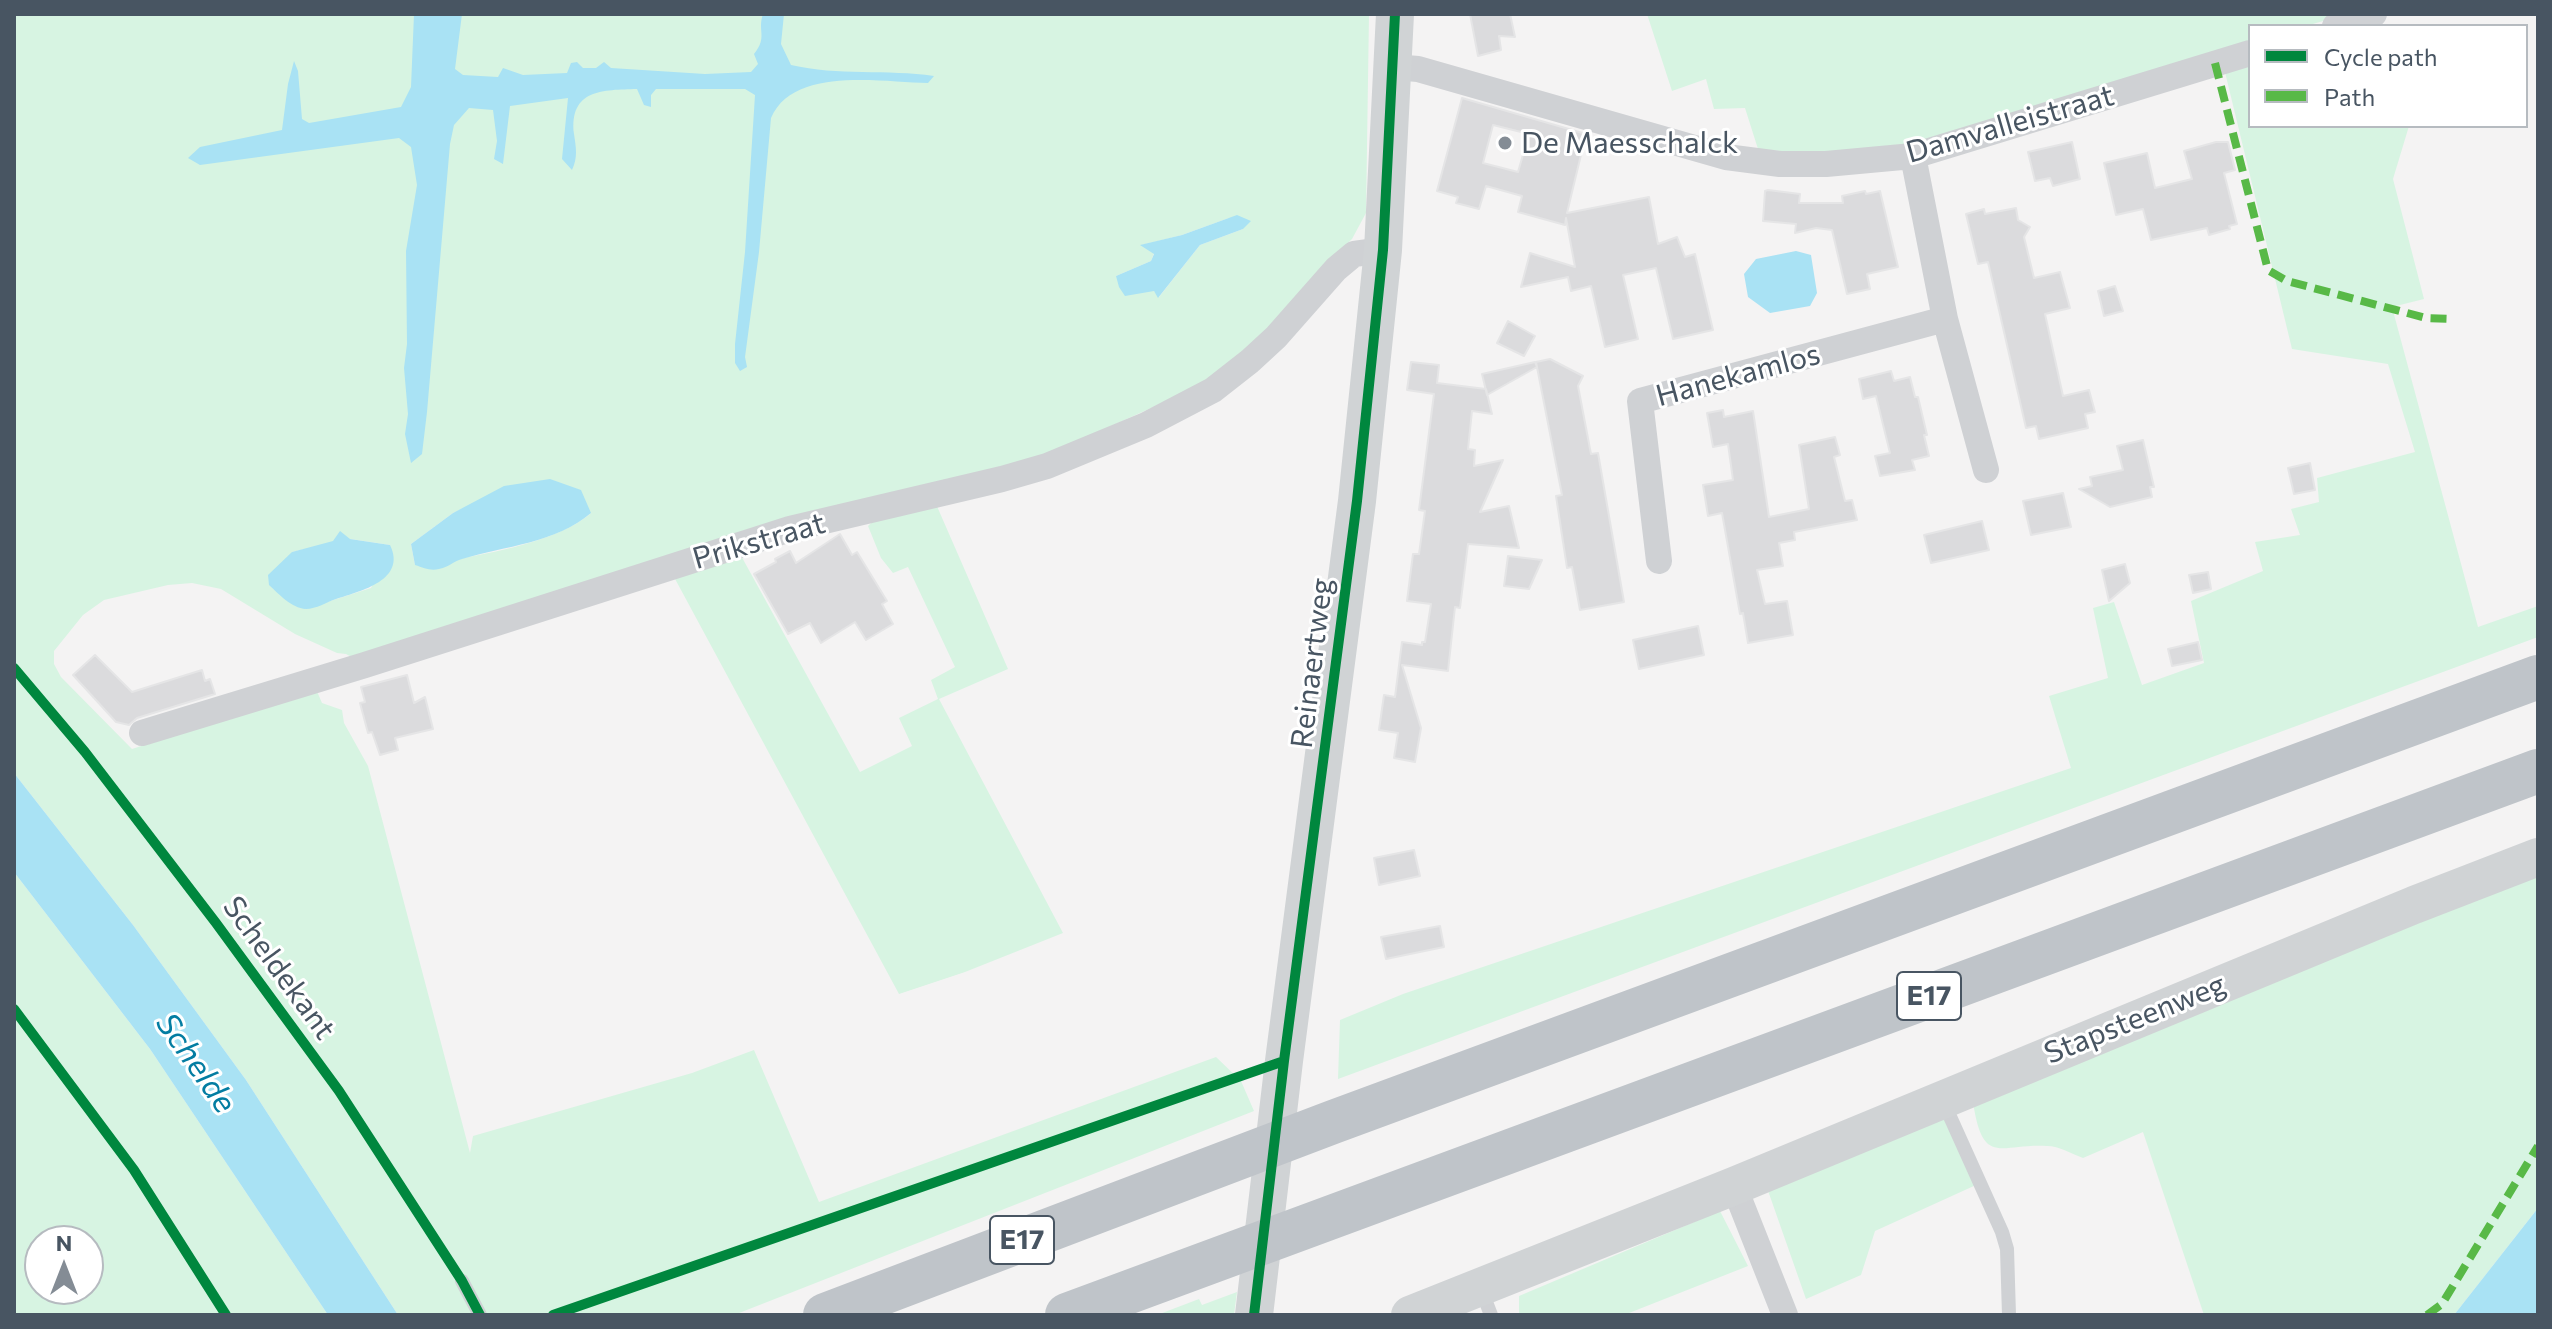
<!DOCTYPE html>
<html>
<head>
<meta charset="utf-8">
<style>
	body { margin:0 }
	#map { position:relative; width:2552px; height:1329px; overflow:hidden; background:#f4f3f3; font-family:Commissioner,sans-serif }
	canvas { display:block }
	.frame { position:absolute; inset:0; border:16px solid #485562; pointer-events:none }
	.legend { position:absolute; left:2248px; top:24px; width:280px; height:104px; box-sizing:border-box; background:#fff; border:2px solid #b6bbc0; margin:0; padding:10px 14px; list-style:none; font-size:24px; color:#485562 }
	.legend li { display:flex; align-items:center; gap:16px; height:40px }
	.legend b { width:40px; border:2px solid #b6bbc0 }
	.north { position:absolute; left:24px; top:1225px; width:80px; height:80px; box-sizing:border-box; background:#fff; border:2px solid #b6bbc0; border-radius:50%; rotate:0deg; font-size:22px; font-weight:700; line-height:32px; text-align:center; color:#485562 }
	.north::after { content:''; display:block; margin:auto; width:28px; height:36px; background:#848c95; clip-path:polygon(50% 0,100% 100%,50% 72%,0 100%) }
</style>
</head>
<body>
<div id="map">
<canvas width="2552" height="1329"></canvas>
<div class="frame"></div>
<ul class="legend">
<li><b style="height:10px;background:#00873e"></b>Cycle path</li>
<li><b style="height:10px;background:#58b947"></b>Path</li>
</ul>
<div class="north">N</div>
</div>
<script>
const g = document.querySelector('canvas').getContext('2d');
g.lineJoin = 'round';
function fillPath(path, color) { g.fillStyle = color; g.fill(path, 'evenodd'); }
function trace(path, color, width, dash) { g.strokeStyle = color; g.lineWidth = width; g.lineCap = dash ? 'butt' : 'round'; g.setLineDash(dash || []); g.stroke(path); }
function label(font, color, halo, rows, align = 'center') {
  g.font = font + ' Commissioner,sans-serif'; g.lineWidth = 6; g.setLineDash([]); g.textBaseline = 'middle'; g.strokeStyle = halo; g.fillStyle = color; for (const [text, x, y, turn = 0] of rows) {
    g.save(); g.translate(x, y); g.rotate((+turn || 0) * Math.PI / 180); g.textAlign = isNaN(turn) ? turn : align; if (halo) g.strokeText(text, 0, 0); g.fillText(text, 0, 0); g.restore();
  }
}
fillPath(new Path2D(`
	M14,14H1369L1366,213L1352,239L1333,257L1296,302L1235,361L1189,391L1051,453L739,552L860,772L912,746L899,718L938,699L931,680L955,667L908,567L893,573L881,558L868,526L875,519L936,504L1008,669L939,699L1063,933L965,972L899,994L674,577L372,668L346,654L337,653L295,634L221,589L192,583L168,585L104,600L83,615L54,651V664L61,677L132,749L316,689L322,703L342,710L344,723L368,766L470,1153L473,1136L692,1073L754,1050L819,1202L1216,1057L1241,1081L1254,1111L734,1315H398L246,1080L133,925L14,773ZM1229,218L1243,229L1200,245L1159,297L1154,291H1143L1116,276L1151,261L1154,253L1142,245L1182,235ZM470,505L591,513C555,545 463,559 415,565L411,544L453,513ZM350,539L390,545L371,588L305,609L292,552Z
	M1647,14H2347L2306,26H2250V42L1890,151L1803,153L1758,149L1745,108L1714,109L1706,79L1672,91Z
	M2250,60V126H2409L2393,179L2424,299L2392,307L2478,627L2538,606V637L1338,1079L1340,1020L1403,994L2071,768L2049,696L2108,678L2093,608L2114,602L2142,685L2204,663L2191,601L2263,571L2255,542L2300,535L2291,509L2319,502L2317,478L2415,452L2388,364L2292,349L2224,68Z
	M14,872L150,1049L328,1315H14ZM40,1241H88V1289H40Z
	M2538,873V1208L2454,1315H2204L2143,1132L2083,1158C2072,1154 2059,1146 2047,1146C2000,1143 1983,1168 1973,1102Z
	M1942,1114L1976,1185L1875,1231L1861,1275L1806,1299L1766,1185Z
	M1720,1211L1748,1266L1624,1315H1519V1296Z
	M1237,1292L1234,1315H1157L1199,1299L1202,1305Z`), '#d7f4e2');
fillPath(new Path2D(`
	M414,14H462L455,69L463,75L498,77L503,68L523,75L567,73L571,63L577,62L583,68H596L604,62L611,68L705,74L751,72L758,64L754,54C768,37 757,31 763,14H784L781,44L791,65C838,76 887,69 934,76L928,83C881,82 793,66 771,118L759,252L745,357L747,367L740,371L735,363V344L745,252L755,95L745,89H656L651,95V107L644,105L637,89C603,90 569,89 574,134C576,148 578,157 572,170L562,159L568,98L510,106L503,164L494,159L497,141L493,110L469,108L454,125L450,144L427,412L422,454L411,463L405,434L408,414L404,368L407,344L406,251L417,185L411,147L399,138L200,165L188,158L200,147L282,130L288,84L294,61L298,71L302,119L309,123L401,107L411,87Z
	M1237,215L1251,221L1243,229L1200,245L1158,298L1154,291L1125,296L1119,287L1116,276L1151,261L1154,254L1140,245L1182,235Z
	M1796,251L1811,255L1817,293L1810,306L1770,313L1748,297L1744,274L1756,259Z
	M550,479L581,490L591,513C556,543 505,546 462,559C454,561 447,568 439,569C430,571 424,568 415,565L411,544L453,513L504,486Z
	M340,531L350,539L390,545C407,580 361,591 336,599C327,602 316,609 306,609C291,608 279,594 269,585L268,575L292,552L333,541Z
	M14,773L133,925L246,1080L398,1315H328L150,1049L14,872Z
	M2538,1208V1315H2454Z`), '#a9e2f4');
const building = new Path2D(`
	M1470,14H1510L1515,37L1499,36L1501,50L1478,56Z
	M1462,98L1586,134L1567,213L1649,197L1658,244L1677,237L1685,257L1695,254L1713,330L1673,339L1656,268L1623,275L1638,339L1605,347L1591,286L1571,291L1568,277L1521,287L1530,253L1575,267L1566,218L1565,225L1518,212L1522,196L1486,186L1479,209L1456,203L1458,197L1437,191ZM1493,125L1529,134L1518,172L1483,163Z
	M2072,142L2080,179L2053,186L2050,178L2035,181L2028,152Z
	M2216,142H2228L2235,170L2224,173L2237,224L2229,226L2230,229L2209,235L2207,228L2151,240L2143,209L2116,215L2104,163L2147,153L2155,188L2192,179L2184,151Z
	M1768,190L1800,194L1799,203H1843L1842,196L1865,191L1866,194L1880,191L1898,267L1867,274L1870,289L1847,294L1832,230L1816,228L1795,233L1796,224L1763,221L1765,191Z
	M2016,208L2018,220L2030,227L2024,237L2034,278L2060,272L2070,308L2045,314L2063,396L2089,390L2095,412L2085,414L2088,428L2039,439L2036,426L2026,428L1988,262L1978,264L1966,214L1984,209L1985,214Z
	M2115,286L2123,311L2104,316L2098,291Z
	M1508,321L1535,336L1524,356L1497,343Z
	M1550,359L1583,376L1578,386L1591,454L1598,453L1624,602L1580,610L1572,567L1567,568L1556,496L1562,495L1536,362Z
	M1411,362L1439,365L1437,383L1486,389L1492,414L1472,411L1468,449L1475,450L1474,466L1503,460L1480,512L1509,506L1519,548L1468,544L1460,608L1455,607L1448,671L1402,665L1421,728L1415,762L1394,758L1398,733L1379,730L1384,695L1395,697L1402,642L1422,645V642H1425L1431,604L1407,601L1413,554H1419L1425,511L1419,510L1434,394L1407,390Z
	M1535,362L1537,367L1487,395L1482,374Z
	M1891,371L1894,381L1910,377L1915,397H1918L1927,435H1924L1929,456L1912,460L1915,470L1880,476L1875,456L1890,453L1876,396L1863,399L1859,379Z
	M1723,410L1724,417L1753,411L1769,517L1809,509L1799,445L1835,437L1840,455L1834,457L1845,501L1852,500L1857,520L1794,532L1795,540L1779,543L1783,566L1757,570L1765,604L1787,601L1793,635L1748,643L1743,613L1740,614L1722,513L1708,516L1703,485L1733,480L1728,444L1713,447L1707,413Z
	M2143,440L2154,487H2150L2152,497L2110,507L2079,489L2092,486L2090,477L2123,470L2117,446Z
	M2310,463L2315,490L2294,494L2288,468Z
	M2063,493L2071,527L2031,535L2023,501Z
	M1982,521L1989,550L1931,563L1924,535Z
	M840,534L852,555L857,552L887,601L882,604L893,624L866,640L855,622L821,643L810,623L788,634L754,574L776,562L775,559L790,551L796,563Z
	M1508,556L1542,560L1529,589L1504,586Z
	M2125,564L2130,583L2109,601L2102,570Z
	M2208,572L2211,589L2193,593L2189,575Z
	M1698,626L1704,655L1639,669L1633,640Z
	M2198,642L2202,660L2172,666L2168,649Z
	M95,655L132,692L202,670L205,681L210,679L215,694L137,718L129,725L116,722L73,675Z
	M407,675L414,703L425,697L433,729L395,738L398,750L380,755L372,732L368,733L360,703L365,702L361,687Z
	M1414,850L1420,876L1379,885L1374,858Z
	M1440,926L1444,947L1386,959L1381,937Z`);
fillPath(building, '#dbdbdd');
trace(building, '#e5e5e6', 2);
trace(new Path2D(`
	M1943,1101L2002,1232L2007,1249L2009,1315
	M462,1281L480,1315
	M1481,1289L1491,1315`), '#cfd1d4', 14);
trace(new Path2D(`
	M2335,26L2374,14
	M1394,67L1418,69L1726,157L1780,164H1826L1913,156L2250,53
	M1913,156L1945,319L1986,470
	M1659,561L1640,401L1945,319
	M142,733L365,665L790,529L1002,479L1047,466L1146,425L1213,390L1250,361L1276,337L1336,269L1354,254L1383,250
	M1734,1186L1785,1315`), '#cfd1d4', 26);
trace(new Path2D(`
	M1254,1315L1284,1061L1357,501L1383,250L1395,14
	M1410,1315L1734,1186L2414,905L2538,857`), '#d0d3d5', 38);
trace(new Path2D(`
	M825,1315L1333,1122L2538,677
	M1067,1315L2538,771`), '#bfc4c9', 44);
trace(new Path2D(`
	M2215,63L2268,270L2287,281L2426,318L2454,319
	M2427,1315L2442,1304L2538,1146`), '#58b947', 8, [16, 8]);
trace(new Path2D(`
	M14,668L85,752L216,923L339,1091L462,1281L480,1315
	M14,1009L134,1170L226,1315
	M553,1315L1284,1061
	M1254,1315L1284,1061L1357,501L1383,250L1395,14`), '#00873e', 10);
for (const [x, y, r, color] of [
	[1505,143,8,"#848c95"]
]) { const dot = new Path2D(); dot.arc(x, y, r, 0, 2 * Math.PI); g.fillStyle = color; g.fill(dot); trace(dot, '#fff', 3); }
for (const [x, y, w] of [
	[1929,996,64],
	[1022,1240,64]
]) { const box = new Path2D(); box.roundRect(x - w / 2, y - 24, w, 48, 6); g.fillStyle = '#fff'; g.fill(box); trace(box, '#485562', 2); }
label('bold 28px', '#485562', null, [
	["E17",1929,996],
	["E17",1022,1240]
]);
label('30px', '#485562', '#fff', [
	["Damvalleistraat",2010,124,-16],
	["Hanekamlos",1738,375,-15],
	["Prikstraat",759,541,-16],
	["Reinaertweg",1312,663,-83],
	["Scheldekant",279,968,54],
	["Stapsteenweg",2135,1019,-22]
]);
label('30px', '#485562', '#fff', [
	["De Maesschalck",1521,143]
], 'left');
label('italic 32px', '#037da2', '#fff', [
	["Schelde",196,1063,55]
]);
</script>
</body>
</html>
